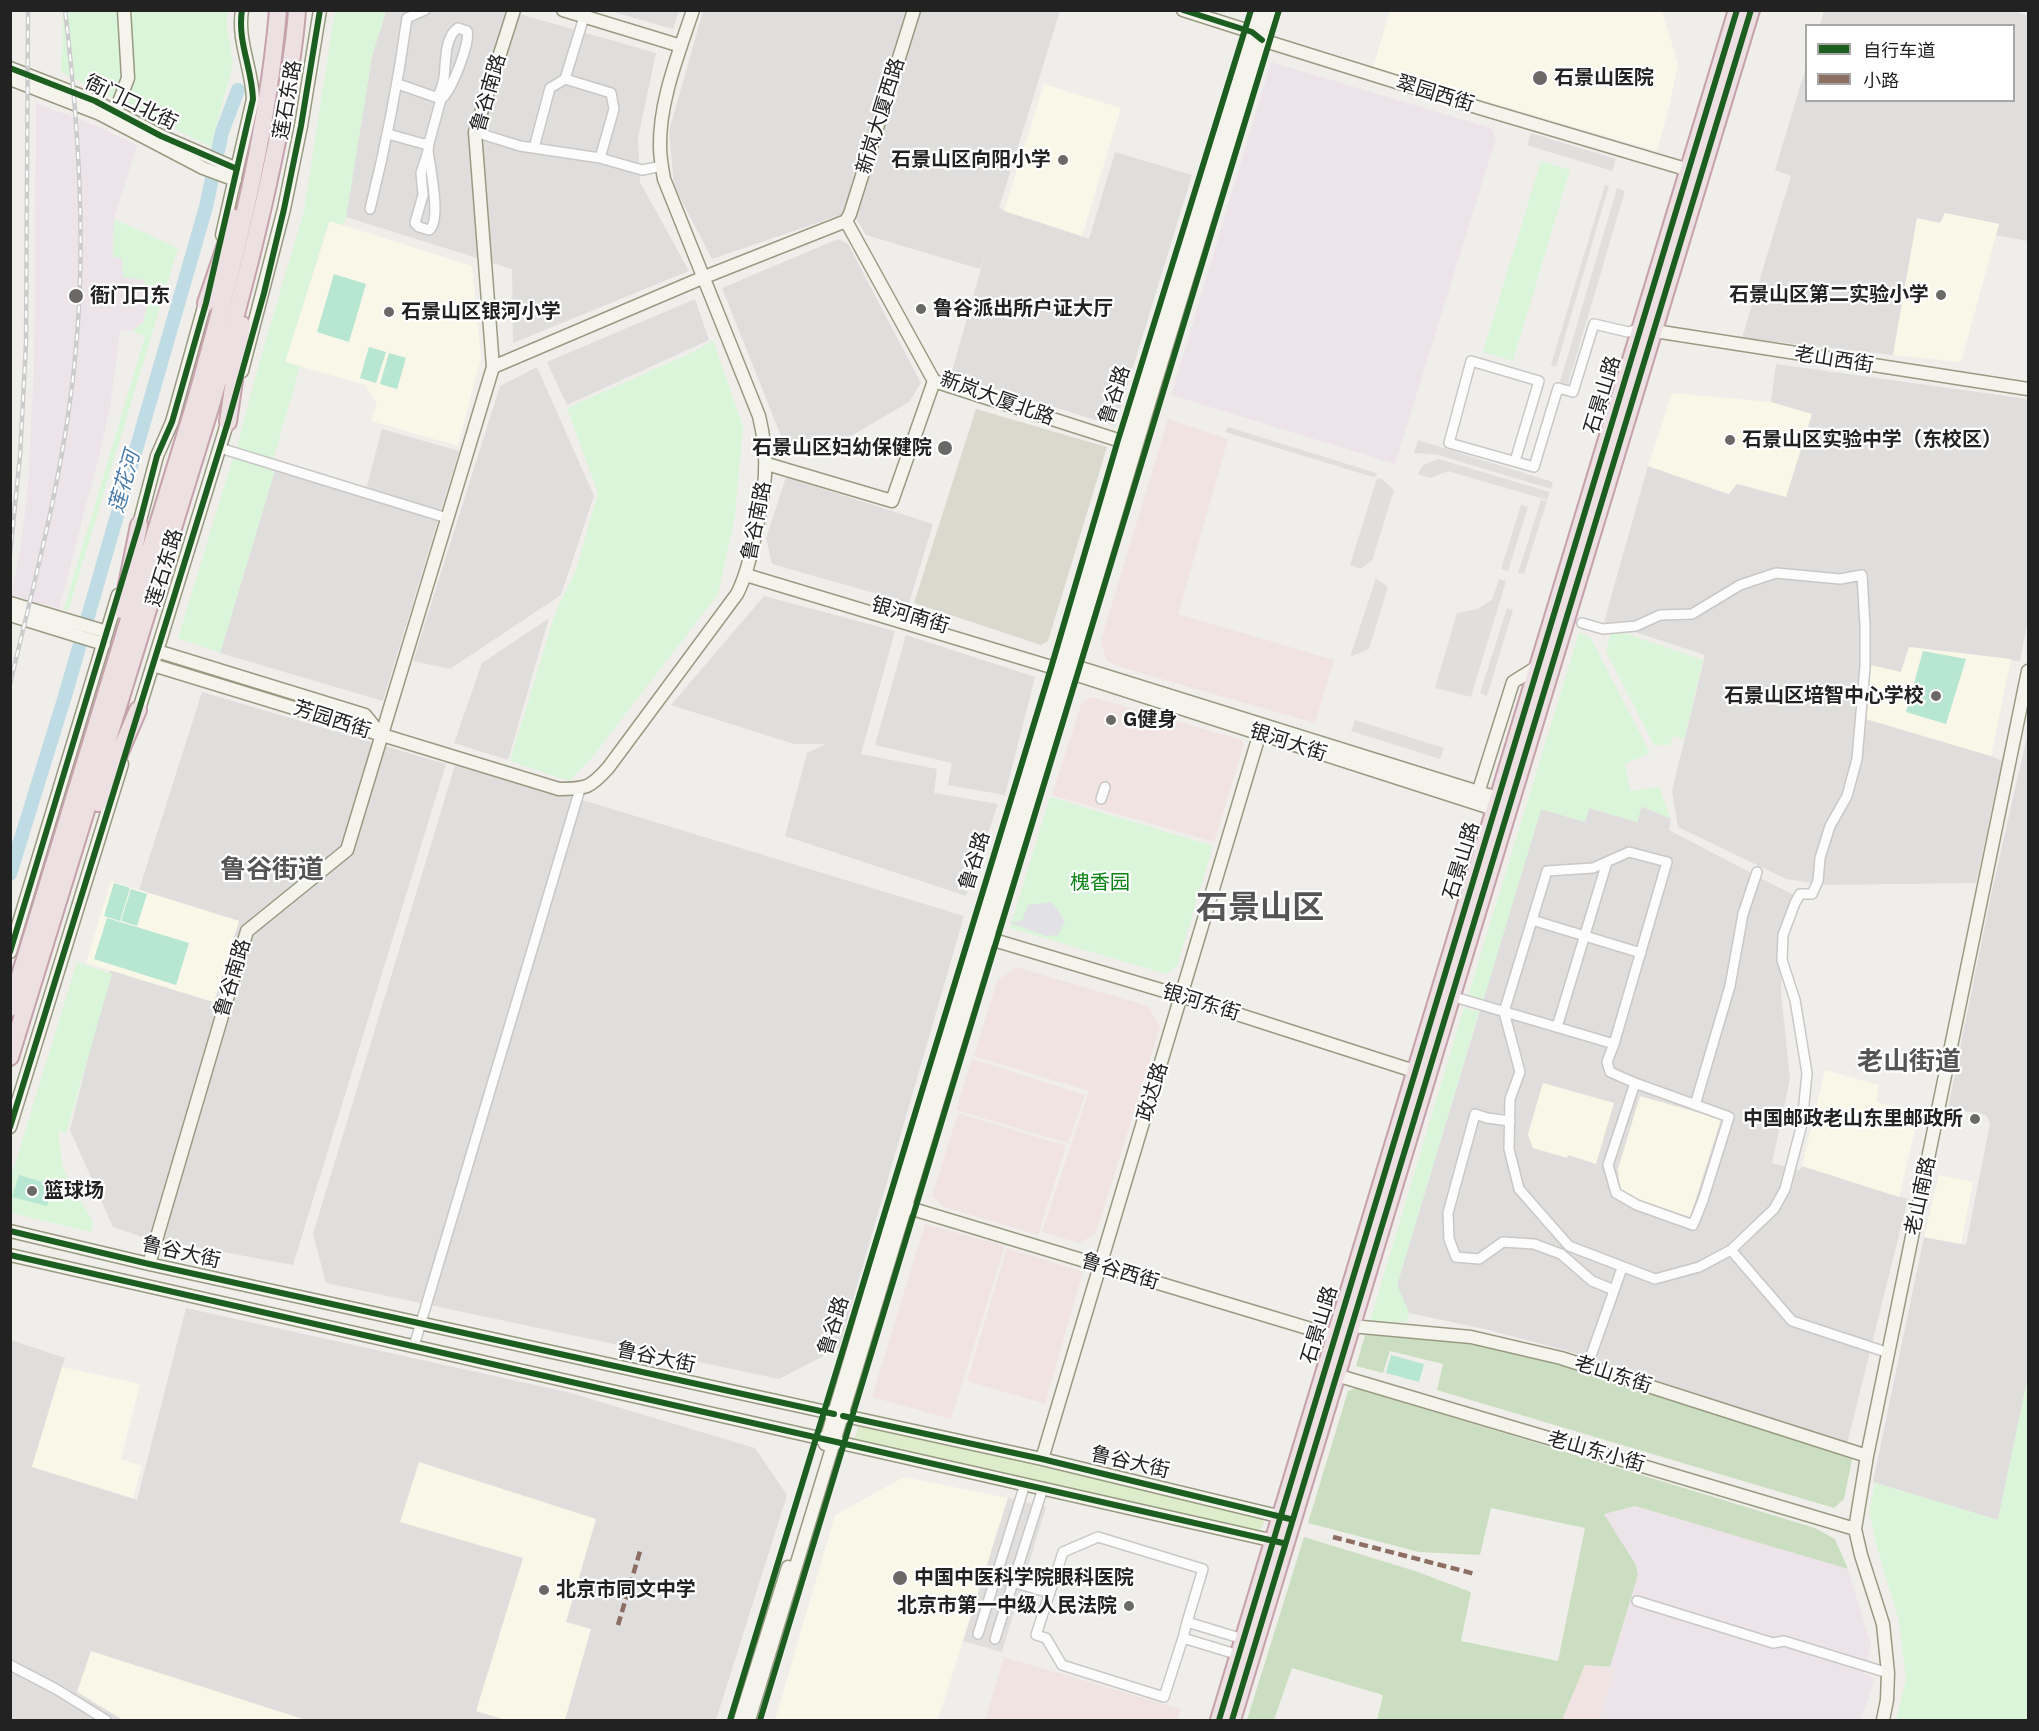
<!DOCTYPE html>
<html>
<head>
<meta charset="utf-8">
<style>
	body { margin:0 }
	#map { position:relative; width:2039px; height:1731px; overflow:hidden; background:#f0eeeb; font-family:"IBM Plex Sans","Noto Sans SC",sans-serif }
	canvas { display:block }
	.frame { position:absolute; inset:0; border:12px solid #222; pointer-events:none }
	.legend { position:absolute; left:1805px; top:24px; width:210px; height:78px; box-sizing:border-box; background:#fff; border:2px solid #a7a7a7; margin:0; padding:8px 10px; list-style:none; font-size:18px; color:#222 }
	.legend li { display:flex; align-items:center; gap:12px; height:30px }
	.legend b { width:30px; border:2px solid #a7a7a7 }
</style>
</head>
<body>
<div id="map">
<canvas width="2039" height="1731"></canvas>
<div class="frame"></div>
<ul class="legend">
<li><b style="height:8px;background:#1b5e20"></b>自行车道</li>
<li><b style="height:8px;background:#8d6e63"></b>小路</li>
</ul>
</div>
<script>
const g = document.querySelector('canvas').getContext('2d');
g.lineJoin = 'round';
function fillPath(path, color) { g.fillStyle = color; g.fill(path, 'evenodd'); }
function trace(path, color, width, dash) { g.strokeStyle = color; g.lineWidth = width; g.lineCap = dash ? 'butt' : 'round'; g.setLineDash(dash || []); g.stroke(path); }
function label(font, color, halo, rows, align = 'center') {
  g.font = font + ' "IBM Plex Sans","Noto Sans SC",sans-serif'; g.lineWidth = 4.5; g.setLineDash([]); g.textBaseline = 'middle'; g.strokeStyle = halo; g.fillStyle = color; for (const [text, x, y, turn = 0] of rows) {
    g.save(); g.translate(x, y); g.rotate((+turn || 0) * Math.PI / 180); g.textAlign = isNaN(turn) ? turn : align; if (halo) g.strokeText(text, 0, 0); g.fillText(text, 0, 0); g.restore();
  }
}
fillPath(new Path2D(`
	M2012,10L2028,16V241L1996,235L1999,224L1945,213L1940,223L1917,219L1893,355L1742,338L1791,176L1775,170L1806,67V100H2014V26L1820,25L1824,11Z
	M386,11H509L656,53L638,138L640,182L689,271L513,343L512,269L346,217L372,56Z
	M610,11L679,10V11L673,29Z
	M703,11H1060L999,208L1089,239L1115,152L1192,175L1115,426L951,375L986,251L980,269L866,235L857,220L840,215L712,259L674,186L669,131Z
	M838,239L848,244L921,383L909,402L822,453L785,446L722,288Z
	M695,299L709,340L567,405L547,362Z
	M1776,364L2028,399V619L2020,661L1909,647L1901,673L1870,666L1866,719L1991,756L2002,761L1976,883L1824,885L1786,879L1678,827L1672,791L1705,655L1604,622L1648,466L1728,494L1784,406L1771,402Z
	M537,367L594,496L561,595L450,669L413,661L500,386Z
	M382,429L459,451L383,701L220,653L275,470L365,493Z
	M786,477L933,524L909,603L772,564L766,538Z
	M764,596L895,631L861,754L937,769L934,793L998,804L966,896L785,836L807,753L826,744H794L671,705Z
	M549,618L508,760L454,743L482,663Z
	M906,635L1035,677L1005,795L948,785L952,763L875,745Z
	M202,692L446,764L293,1265L142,1237L113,1227L70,1130L110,970L213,1002L239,921L139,890Z
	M2028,732V1377L1998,1520L1873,1482L1924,1237L1966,1245L1990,1124L1986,1115L1948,1108L1991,895Z
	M455,765L589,802L964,916L839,1348L779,1379L326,1283L313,1234Z
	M1641,806L1671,819L1669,830L1797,897L1783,935L1781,993L1790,1079L1772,1163L1800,1170L1802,1166L1908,1199L1847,1444L1571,1352L1489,1330L1409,1313L1397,1285L1541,809L1585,822L1589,808L1637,822ZM1543,1083L1596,1163L1568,1155L1533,1148L1528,1135Z
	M186,1308L567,1392L755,1448L787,1495L716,1720H11V1340L65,1358L32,1467L137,1500Z`), '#dfdedc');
fillPath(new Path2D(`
	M1168,419L1228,439L1178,614L1334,660L1315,723L1120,667L1106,660L1101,640Z
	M1092,697L1242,740L1244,744L1214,842L1052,795L1082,702Z
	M1016,967L1148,1006L1160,1027L1096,1233L1080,1243L1042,1232L1089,1091L974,1056L997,981Z
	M972,1059L1085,1095L1068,1143L956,1110Z
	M958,1113L1066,1146L1038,1235L944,1207L932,1196Z
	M925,1224L1005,1246L951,1419L872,1397Z
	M1007,1248L1083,1272L1045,1404L967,1381Z
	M1004,1657L1181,1709L1178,1720H985Z
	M1585,1665L1614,1668L1599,1720H1562Z`), '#f1e3e1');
fillPath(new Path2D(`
	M1271,62L1491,128L1496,138L1395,464L1171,395Z
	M36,103L94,125L137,145L114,219L113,256L122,257L144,279L147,306L143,323L132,331L120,330L110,408L98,460L59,609L11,595L21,545L28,486L34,367Z
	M1635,1506L1848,1569L1871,1645L1863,1674L1875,1678L1861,1720H1599L1614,1668L1610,1667L1638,1575L1636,1565L1603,1514Z`), '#ede4e9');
fillPath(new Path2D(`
	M1390,10L1662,11L1678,64L1670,103L1657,151L1373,68Z
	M1044,84L1121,108L1082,236L1004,211Z
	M1945,213L1999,224L1961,362L1893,355L1917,218L1940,223Z
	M330,221L472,266L481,358L458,446L371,421L377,403L365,385L285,362Z
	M1672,393L1771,402L1812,414L1786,497L1737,484L1729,494L1648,466Z
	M1909,647L2011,659L1991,756L1866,719L1870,665L1901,672Z
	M111,881L239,921L214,1002L86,963Z
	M1825,1070L1879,1085L1876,1102L1919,1112L1899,1197L1802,1166Z
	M1543,1083L1614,1103L1596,1164L1568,1155L1567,1158L1533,1148L1528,1134Z
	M1640,1096L1721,1119L1690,1217L1626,1197L1620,1188L1618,1169Z
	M1939,1175L1973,1182L1961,1244L1924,1237Z
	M62,1367L140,1384L121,1459L142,1466L133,1498L32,1467Z
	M419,1462L596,1519L566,1622L591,1629L565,1720H506L476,1711L523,1558L400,1522Z
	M904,1477L1008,1498L938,1720H775L835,1515Z
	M91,1651L175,1678L306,1720H123L77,1692Z`), '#f8f7e8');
fillPath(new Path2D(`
	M976,409L1107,447L1048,641L1041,645L914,603Z`), '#d9d9cd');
fillPath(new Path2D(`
	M859,1424L1042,1464L1261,1516L1264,1521L1262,1528L1254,1531L854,1441Z`), '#ddeccb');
fillPath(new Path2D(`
	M1366,1332L1471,1340L1563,1363L1847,1453L1852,1460L1844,1499L1834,1508L1437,1390L1443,1364L1390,1351L1383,1373L1356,1366Z
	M1356,1388L1815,1528L1835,1539L1848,1569L1635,1506L1604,1514L1636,1565L1638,1575L1610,1667L1585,1665L1562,1720H1377L1383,1695L1292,1668L1274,1720H1247L1304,1537L1415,1571L1471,1592L1461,1641L1558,1661L1585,1528L1491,1508L1480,1555L1419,1552L1308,1523L1348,1391Z`), '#cbdec1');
fillPath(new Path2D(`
	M63,11H229L226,22L233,63L211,147L61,72Z
	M335,11H386L372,56L346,217L343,225L329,221L285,362L300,366L273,460L237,447L259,364L304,211Z
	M1541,161L1570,170L1513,361L1483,352Z
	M114,219L178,248L68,611L64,609L145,336L132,331L143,323L147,306L144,280L123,277L122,258L113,257Z
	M713,341L743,426L735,516L718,594L590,760L569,781L510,761L556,611L575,573L598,493L567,408L689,354Z
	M233,458L275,470L220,653L178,638Z
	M1612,629L1703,660L1684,739L1673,736L1670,745H1654L1606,651Z
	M1579,633L1590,637L1650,753L1625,764L1630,791L1659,787L1671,819L1642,806L1637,822L1589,808L1585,822L1541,809L1483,1001L1468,996Z
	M1050,797L1213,846L1177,966L1167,974L1010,928Z
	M77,962L112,974L66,1133L58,1131L63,1169L93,1222L91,1232L11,1213V1177Z
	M1464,1008L1479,1012L1397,1285L1409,1313L1406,1322L1370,1321Z
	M2028,1377V1720H1896L1906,1680L1899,1621L1877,1547L1869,1512L1875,1483L1998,1520Z`), '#daf5da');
fillPath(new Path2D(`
	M334,274L366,284L349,342L317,332Z
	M369,347L386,352L376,383L360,378Z
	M389,353L406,358L397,389L380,384Z
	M1923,651L1966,659L1946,724L1906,712Z
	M114,883L130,888L120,921L104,916Z
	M131,889L147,894L137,926L121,921Z
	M107,918L189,943L176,985L94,959Z
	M19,1175L53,1185L47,1206L12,1197Z
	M1391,1355L1424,1364L1419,1382L1386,1373Z`), '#b7e6d2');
fillPath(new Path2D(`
	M1531,133L1616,159L1612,171L1527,145Z
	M720,157L781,175L772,206L754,213L719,203L712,184Z
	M1605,185L1609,186L1556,367L1551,365Z
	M1617,188L1625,191L1568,384L1560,382Z
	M1228,427L1373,472L1378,474L1373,477L1225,432Z
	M1418,440L1553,482L1551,489L1438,455L1414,453Z
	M1439,459L1550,492L1547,500L1448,471L1430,478L1418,474L1423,465Z
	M1377,478L1382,479L1394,490L1372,561L1360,569L1350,565Z
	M1541,500L1547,501L1524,574L1518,573Z
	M1521,505L1528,507L1508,571L1501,569Z
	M1376,578L1388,587L1369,649L1350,657Z
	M1499,579L1506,581L1471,697L1435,688L1457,613L1477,609L1492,600Z
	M1507,608L1513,610L1487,696L1480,693Z
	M1355,720L1444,748L1440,759L1351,731Z
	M1008,1498L1046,1507L1002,1652L963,1641Z`), '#e0dfde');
fillPath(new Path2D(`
	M1052,902L1065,922L1058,935L1046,936L1008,922L1022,921L1028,905Z`), '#e2e1e5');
trace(new Path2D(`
	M10,874L65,696L206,207L222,132L238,90`), '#bfdbe3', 14);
const street = new Path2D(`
	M565,79L611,93L614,109L600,158
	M438,97C440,91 443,84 444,78C446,63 444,37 458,28L467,31C471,41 451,93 441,99
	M475,132L520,146L600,158L642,170L662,166
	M388,134L424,144L429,143L441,99L398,84
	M534,148L550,88L565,79L584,17
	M428,151L421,173L423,195L415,223L419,227L429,230C442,221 430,167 428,151L429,143
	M370,209C386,145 398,83 407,18L425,10
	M220,448L447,518
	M1515,461L1539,381L1471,361L1449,443L1534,467L1558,388L1573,392L1594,324L1628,332L1641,328
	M1101,799L1105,787
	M1532,920L1641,953
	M1451,996L1614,1044L1667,862L1629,852L1593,868L1547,871L1504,1012L1520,1072L1510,1099L1509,1149L1519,1189L1569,1246L1655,1279L1699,1267L1731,1250L1774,1209L1785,1189L1802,1124L1807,1073L1795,1000L1782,960L1783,935L1795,903L1800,894H1812L1818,881L1820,858L1830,826L1847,796L1857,759L1865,667V625L1862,575L1840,579L1776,573L1740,585L1692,614L1660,615L1636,626L1603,629L1582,623
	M1557,1027L1607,862
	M1614,1044L1607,1062L1610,1072L1635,1083L1608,1165L1616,1193L1637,1205L1693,1225L1703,1200L1729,1117L1635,1083
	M1695,1105L1730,986L1743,914L1757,872
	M1510,1121L1487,1118L1475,1114L1448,1213L1449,1239L1456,1257L1479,1259L1503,1242L1534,1244L1561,1254L1592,1281L1614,1290
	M1731,1250L1792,1321L1889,1353
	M414,1346L580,789
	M1587,1367L1622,1268
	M996,1577L1050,1593
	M1637,1601L1773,1643L1784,1641L1888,1673
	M978,1634L1025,1484
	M1183,1638L1164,1697L1062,1665L1046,1638L1036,1635L1063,1552L1098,1537L1203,1569L1187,1622
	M995,1639L1043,1488
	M1239,1655L1183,1638L1187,1622L1243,1639
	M10,1665L56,1689L106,1720`);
const secondary = new Path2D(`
	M563,10L681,46
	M1183,10L1252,32L1262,40L1483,109L1689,170
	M10,68L95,101L161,136L237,169
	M10,79L100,114L203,168L235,180
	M113,118L128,78L124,10
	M846,221L934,381L1127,443
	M846,221L850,214L914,10
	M222,235L253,99C252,68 237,41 242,10
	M1648,330L2028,389
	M493,367L702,278L846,221
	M242,371L284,209L301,126L320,10
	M767,464L892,501L934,381
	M137,532L157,456L172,422L207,296
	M746,575L1068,672L1500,811
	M10,603L107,632
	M10,615L104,644
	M157,651L365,715L381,735
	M1068,664L1504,800
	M153,665L559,789C586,789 590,788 608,768L737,594C747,574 751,553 756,532C765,488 770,461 759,416L664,179C662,168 660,157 660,147C659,101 679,53 693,10
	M137,716L230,414
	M1478,793L1513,682L1537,667
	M987,938L1181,996L1414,1071
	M10,952L118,595
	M10,1127L122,764
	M906,1207L1334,1336
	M10,1231L149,1264L1042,1459L1286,1518
	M10,1255L1279,1542
	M149,1264L247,931L347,850L493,367L475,132L514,10
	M1351,1326L1471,1337L1561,1358L1867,1456
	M1336,1375L1855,1529
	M825,1444L955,1007L1258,10
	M1042,1459L1261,729
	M740,1720L788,1567
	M749,1720L1071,665L1150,400L1270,10
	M1883,1720L1887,1700L1888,1673L1883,1624L1861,1555L1855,1529L1867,1456L2028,671`);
const highway = new Path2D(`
	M206,303L235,218
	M228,422L242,325
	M122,610L139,525
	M98,803L138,710
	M10,1008L196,400C231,274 267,142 278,10
	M10,1057L211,405C238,309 264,213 282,115C288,81 295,45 297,10
	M1219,1720L1737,10
	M1232,1720L1751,10`);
trace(street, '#c9c8c7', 12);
trace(secondary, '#999a82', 15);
trace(highway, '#c5a2ac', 20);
trace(street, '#fdfcfc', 9);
trace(secondary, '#f4f4ed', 12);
trace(highway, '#ece0e2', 16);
const rail = new Path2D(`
	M10,555L20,456L26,344L28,10
	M10,684C35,579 63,475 74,368C87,249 79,129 65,10`);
trace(rail, '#ccc', 4.5);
trace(rail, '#fff', 2, [7]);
trace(new Path2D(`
	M1333,1537L1475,1574
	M618,1625L641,1548`), '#8d6e63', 4.5, [9, 4.5]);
trace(new Path2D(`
	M1183,10L1252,32L1262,40
	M10,68L95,101L161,136L237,169
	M10,952L139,525L157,456L172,422L206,303L253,99C252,68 237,41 242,10
	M10,1127L228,422L264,293L284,209L301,126L320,10
	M10,1231L149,1264L834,1414
	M10,1255L1283,1543
	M843,1416L1042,1459L1290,1519
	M730,1720L1051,668L1118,440L1251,10
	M760,1720L1279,10
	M1219,1720L1737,10
	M1232,1720L1751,10`), '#1b5e20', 6);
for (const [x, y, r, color] of [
	[1540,78,8,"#6a6968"],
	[1063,160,6,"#6a6968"],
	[1941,295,6,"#6a6968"],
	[76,296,8,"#6a6968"],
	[921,309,6,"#6a6968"],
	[389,312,6,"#6a6968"],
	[1730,440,6,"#6a6968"],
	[945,448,8,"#6a6968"],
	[1936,696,6,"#6a6968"],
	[1111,720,6,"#6a6968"],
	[1975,1119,6,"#6a6968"],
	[32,1191,6,"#6a6968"],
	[900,1578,8,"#6a6968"],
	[544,1590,6,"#6a6968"],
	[1129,1606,6,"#6a6968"]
]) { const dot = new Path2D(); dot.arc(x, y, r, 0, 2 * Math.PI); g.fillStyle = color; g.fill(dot); trace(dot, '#fff', 2); }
label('bold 20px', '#222', '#fff', [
	["石景山医院",1554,78],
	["石景山区向阳小学",1051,160,"right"],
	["石景山区第二实验小学",1929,295,"right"],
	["衙门口东",90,296],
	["鲁谷派出所户证大厅",933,309],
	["石景山区银河小学",401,312],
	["石景山区实验中学（东校区）",1742,440],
	["石景山区妇幼保健院",932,448,"right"],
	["石景山区培智中心学校",1924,696,"right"],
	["G健身",1123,720],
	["中国邮政老山东里邮政所",1963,1119,"right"],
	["篮球场",44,1191],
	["中国中医科学院眼科医院",914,1578],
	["北京市同文中学",556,1590],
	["北京市第一中级人民法院",1117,1606,"right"]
], 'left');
label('20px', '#222', '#fff', [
	["鲁谷南路",489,93,-74],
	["翠园西街",1435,94,17],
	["莲石东路",288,100,-80],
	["衙门口北街",131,103,26],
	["新岚大厦西路",881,116,-73],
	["老山西街",1834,360,9],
	["鲁谷路",1115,395,-72],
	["石景山路",1603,395,-73],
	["新岚大厦北路",997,399,20],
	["鲁谷南路",757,521,-79],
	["莲石东路",165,568,-73],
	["银河南街",910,616,17],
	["芳园西街",332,720,18],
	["银河大街",1288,743,18],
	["鲁谷路",975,861,-73],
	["石景山路",1462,861,-73],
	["鲁谷南路",233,978,-73],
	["银河东街",1201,1003,17],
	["政达路",1153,1092,-73],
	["老山南路",1921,1196,-78],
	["鲁谷大街",181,1253,13],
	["鲁谷西街",1120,1272,17],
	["石景山路",1320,1325,-73],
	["鲁谷路",834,1326,-73],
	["鲁谷大街",656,1358,12],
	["老山东街",1613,1375,18],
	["老山东小街",1596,1452,16],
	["鲁谷大街",1130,1463,13]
]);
label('20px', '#0c8416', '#fff', [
	["槐香园",1100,883]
]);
label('italic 21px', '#4a7aab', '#fff', [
	["莲花河",125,482,-74]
]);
label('bold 26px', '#555', '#fff', [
	["鲁谷街道",272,870],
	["老山街道",1909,1062]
]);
label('bold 32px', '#555', '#fff', [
	["石景山区",1260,909]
]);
</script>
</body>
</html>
